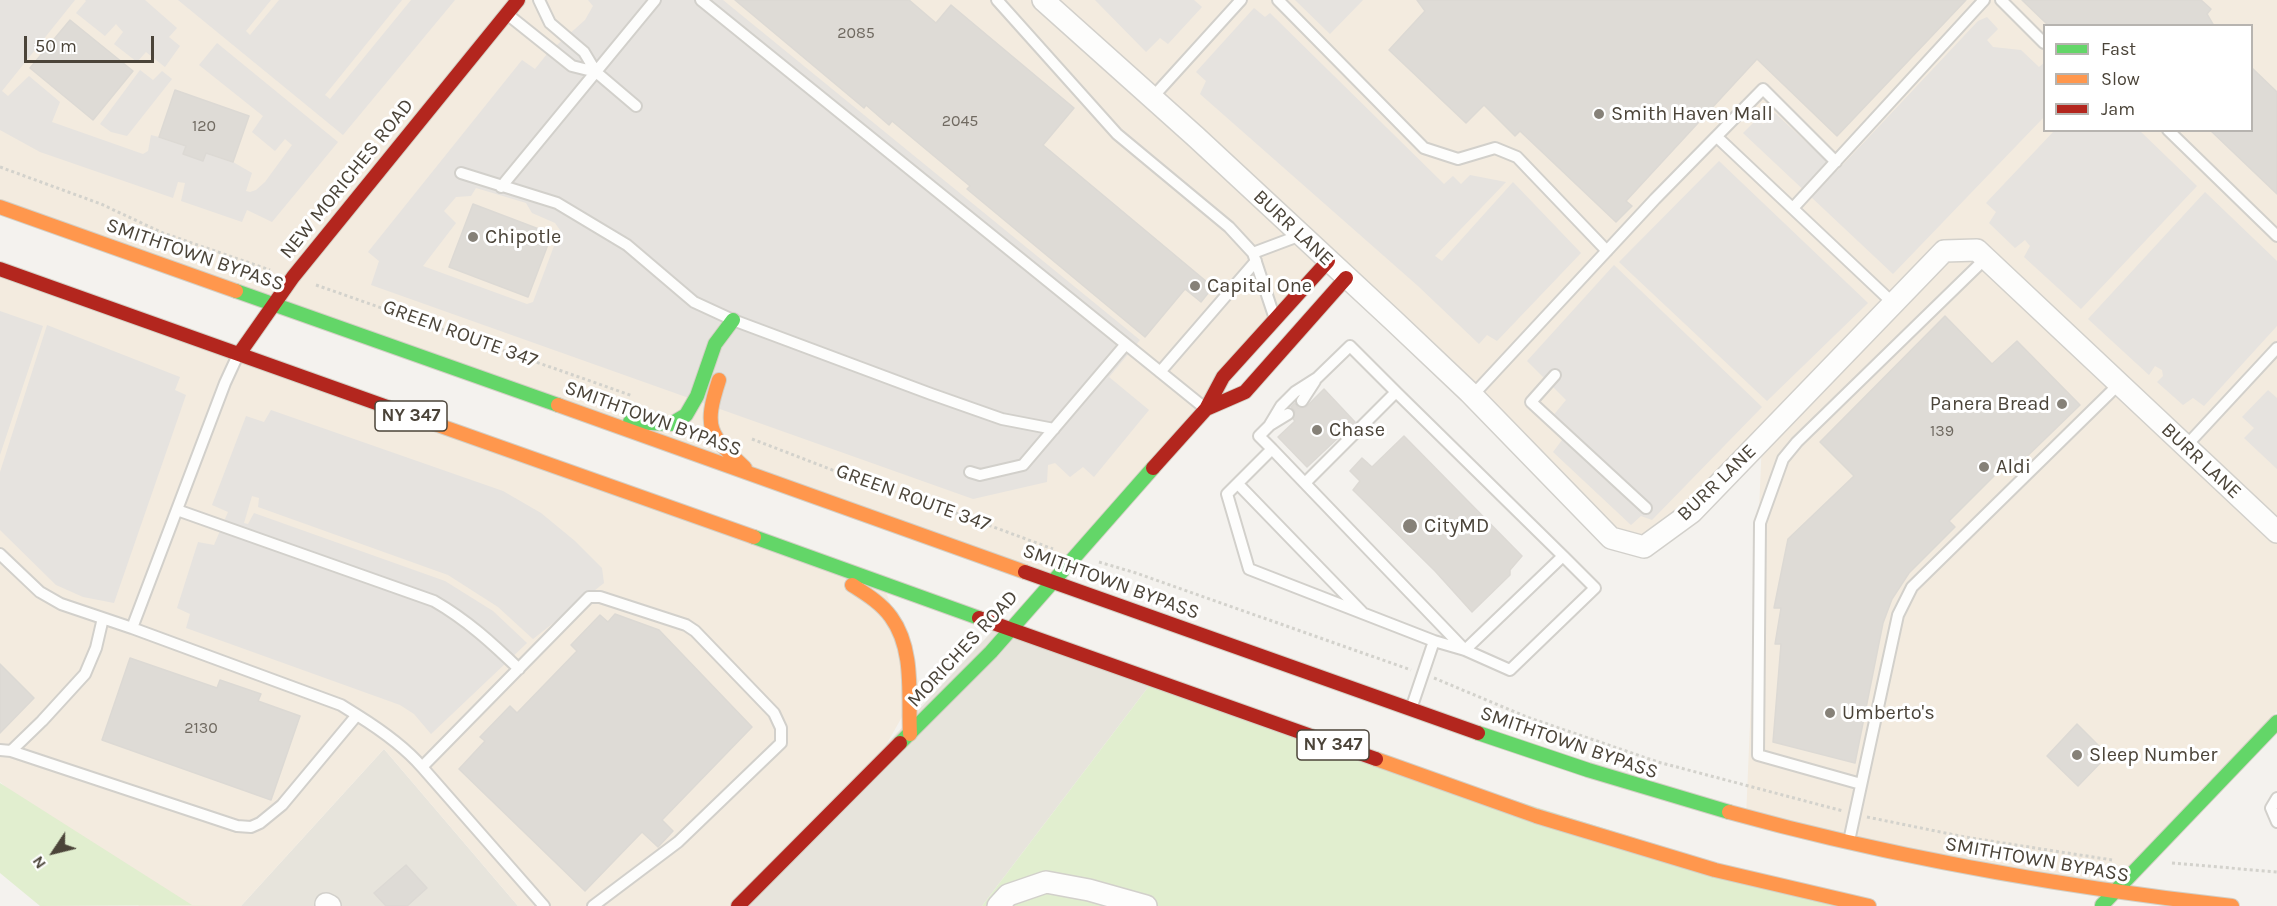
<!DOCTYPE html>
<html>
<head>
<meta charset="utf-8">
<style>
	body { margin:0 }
	#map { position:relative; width:2277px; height:906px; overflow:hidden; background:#f4f2ee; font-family:Karla,sans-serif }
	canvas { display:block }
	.legend { position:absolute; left:2043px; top:24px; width:210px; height:108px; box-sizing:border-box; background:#fff; border:2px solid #b7b4b0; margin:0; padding:8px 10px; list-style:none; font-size:18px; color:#4b4439 }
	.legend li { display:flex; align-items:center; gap:12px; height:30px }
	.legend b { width:30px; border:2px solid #b7b4b0 }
	.north { position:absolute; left:24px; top:822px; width:60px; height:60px; -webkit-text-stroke:4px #fff; paint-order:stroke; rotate:235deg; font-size:16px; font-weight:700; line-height:24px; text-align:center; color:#4b4439 }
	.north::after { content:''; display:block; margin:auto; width:21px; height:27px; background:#4b4439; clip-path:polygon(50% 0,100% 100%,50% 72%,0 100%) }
	.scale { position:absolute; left:24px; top:36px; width:130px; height:27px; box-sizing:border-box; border:3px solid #4b4439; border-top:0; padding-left:8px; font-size:18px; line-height:21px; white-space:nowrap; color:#4b4439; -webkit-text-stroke:4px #fff; paint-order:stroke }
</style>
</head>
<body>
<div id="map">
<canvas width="2277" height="906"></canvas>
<ul class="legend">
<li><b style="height:8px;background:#63d668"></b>Fast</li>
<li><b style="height:8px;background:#ff974d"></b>Slow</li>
<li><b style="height:8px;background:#b3261e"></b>Jam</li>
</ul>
<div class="north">N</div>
<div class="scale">50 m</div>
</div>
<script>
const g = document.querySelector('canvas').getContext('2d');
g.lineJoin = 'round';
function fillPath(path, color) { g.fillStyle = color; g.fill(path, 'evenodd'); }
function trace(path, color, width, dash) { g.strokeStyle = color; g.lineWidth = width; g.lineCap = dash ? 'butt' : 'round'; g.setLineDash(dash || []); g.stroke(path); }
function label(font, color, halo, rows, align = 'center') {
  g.font = font + ' Karla,sans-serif'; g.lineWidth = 6; g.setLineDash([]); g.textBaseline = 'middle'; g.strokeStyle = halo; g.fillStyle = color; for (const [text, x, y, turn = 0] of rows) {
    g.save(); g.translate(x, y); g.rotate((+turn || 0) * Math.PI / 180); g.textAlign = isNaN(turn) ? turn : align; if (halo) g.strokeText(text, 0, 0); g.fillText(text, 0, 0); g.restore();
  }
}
fillPath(new Path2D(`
	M999,624L1149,686L982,906H735Z
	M384,749L518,906H241Z`), '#e7e4dc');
fillPath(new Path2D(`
	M0,0H2277V711L2114,894L1746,818L1762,440L1644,547L1611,538L1328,261L1052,581L0,207ZM2044,26H2252V130H2044Z
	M0,270L883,584L920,685L885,747L735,906H518L384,749L241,906H139L0,782Z`), '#f3ebdf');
fillPath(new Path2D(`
	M1149,686L1853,906H982Z
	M0,783L192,905H214L40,906L0,873Z`), '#e1eecf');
fillPath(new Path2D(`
	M0,0H75L2,91L8,96L29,76L60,102L52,122L143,154L148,151L151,135L159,137L186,146L184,154L203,161L206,153L233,162L252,173L246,191L250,192L256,190L265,182L292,145L285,139L275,151L252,132L263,116L199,65L217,43L338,142L272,222L247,210L242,222L181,201L185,183L178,182L173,198L40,152L0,130Z
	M85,0H145L177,28L169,37L180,46L165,67L146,52L137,62L114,44L123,32L116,24L105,36L76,13L86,1Z
	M178,0H271L246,31L250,35L279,0H402L325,95L330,99L411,0H455L343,135Z
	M588,0H723L1140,340L1109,377L1149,410L1094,477L1083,467L1070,477L1055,463L1048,465L1047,482L973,499L371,285L379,261L368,252L522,60L535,69L547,54L585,20L593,6ZM476,188L526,203L532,213L555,223L560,230L533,302L527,304L423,266L456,223L444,211L456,197L471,196Z
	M1095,0H1194L1202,7L1168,44L1160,38L1146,52Z
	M1295,0H1363L1330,34Z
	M1254,8L1265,17L1270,13L1444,184L1453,176L1461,184L1470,175L1506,182L1435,256L1442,261L1513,182L1581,253L1497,341L1487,335L1479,344L1418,286L1200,94L1206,81L1196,72Z
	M1987,17L1998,29L1987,40L1993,47L2021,50L2039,67L2044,63V117L1893,274L1743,133L1757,119L1763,124L1775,113L1837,171L1978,21Z
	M140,70L153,80L162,71L172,79L127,136L111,132L100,124Z
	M2054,131H2140L2197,186L2081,309L2024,257L2030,246L2025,240L2015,248L1989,223L1996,212L1986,203Z
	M1719,161L1868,303L1767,401L1619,262Z
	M2205,192L2277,261V326L2204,406L2193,398L2183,405L2157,382L2163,376L2162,370L2155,366L2149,375L2088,319Z
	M1614,265L1762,407L1652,520L1641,516L1631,525L1553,452L1562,440L1547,423L1566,400L1527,361Z
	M0,311L43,326L0,455Z
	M47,325L180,377L175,390L186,395L114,603L83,597L56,585L0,530V472Z
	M2268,390L2277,398V469L2244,438L2254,428L2242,417Z
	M271,410L503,491L541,513L575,541L602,568L604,583L533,639L498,607L448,575L258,507L259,498L252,496L244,523L248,524L254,513L445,581L493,611L527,643L431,734L414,714L400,705L186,628L190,614L177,608L198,542L214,545L228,512L212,505L246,416L264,422Z`), '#e6e3df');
const building = new Path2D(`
	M735,0H909L936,23L951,5L1074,108L1043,145L1213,287L1201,302L1185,289L1145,337L967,189L970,186L892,121L889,125L866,105L864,108Z
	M1417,0H1966L1837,136L1757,59L1626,201L1632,206L1616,222L1520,131L1515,136L1484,105L1466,123L1389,50L1425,11Z
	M2022,0H2201L2211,9L2207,14L2214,26H2049Z
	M70,20L133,71L93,120L30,68Z
	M2252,68L2277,92V194L2210,130H2252Z
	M175,90L249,116L233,162L206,153L203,161L183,154L186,146L159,137Z
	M473,204L552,234L528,297L449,267Z
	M1945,316L1992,364L2017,341L2080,405L2015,468L2009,461L1949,521L1955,527L1909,573L1892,599L1883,623L1855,763L1773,742L1781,644H1775L1781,608H1774L1788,539L1854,476L1820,442Z
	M1324,389L1355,422L1307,467L1278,437L1295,421L1293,419L1295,411L1291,407L1295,403L1298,408L1306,407Z
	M1404,436L1522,556L1510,570V575L1472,612L1435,571L1353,490L1360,481L1350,471L1362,458L1372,467Z
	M615,614L659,630L752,727L662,820L673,831L658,847L642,832L585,891L459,769L485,741L480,737L510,706L517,713L577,651L571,645L600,615L608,622Z
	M130,658L217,688L220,680L261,694L258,701L300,716L271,800L102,740Z
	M0,664L34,698L0,733Z
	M2077,724L2108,755L2078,786L2047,756Z
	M406,865L427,888L407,906H386L374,893Z`);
fillPath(building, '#dedbd6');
trace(building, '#dcd9d4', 1.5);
const lane = new Path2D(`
	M539,0L550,23L584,52L596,72L636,106
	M701,0L1206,409
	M997,0L1117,134L1229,227L1253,253L1274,316
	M1278,0L1424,148L1458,159L1495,148L1517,157L1607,251
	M2001,0L2044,43
	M507,14L572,66L596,72
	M1152,98L1241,0
	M2168,130L2277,236
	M1717,137L1894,304
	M461,173L557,203L627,245L694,302L733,320L931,394L1002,419L1054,429
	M501,187L655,0
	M1793,208L1984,0
	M1253,253L1301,235
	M1160,372L1256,261
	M1555,375L1531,402L1646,508
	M1472,396L1655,199L1763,89L1836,162
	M1302,401L1315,381
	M1270,425L1288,414
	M2186,446L2277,348
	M1272,449L1259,436L1269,426L1281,406L1295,392L1317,378L1350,346L1396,392
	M970,472L980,475L1023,465L1126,344
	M1305,483L1396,392L1563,556L1465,650L1272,449L1227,494L1249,569L1434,641L1465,650L1510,670L1595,588L1563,556
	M1238,484L1362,612
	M177,510L434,601C467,620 492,643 519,669
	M0,554L40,592L61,604L132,628L341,705L357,715
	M132,628L225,383L237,357
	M1412,706L1434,641
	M0,750L11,751L42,721L85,674L96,648L103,618
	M11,751L237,826L251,827L260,823L282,805L357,715C381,730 404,746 422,767
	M1861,784L1758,755L1760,523L1783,459L1797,442L1986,258
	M2277,798L2271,808L2277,822
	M1849,841L1898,615L1912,587L2119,384
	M544,906L422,767L589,597H600L686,625L695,631L774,713L781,728V743L678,842L593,906`);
const street = new Path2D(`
	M1043,0L1196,137L1393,320L1469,392L1611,538L1644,547L1692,512L1944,251L1977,250L2277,532
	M326,904L330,906
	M998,906L1008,895L1046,882L1089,890L1146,906`);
const fast = new Path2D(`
	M236,291L558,405
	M630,422L671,424L686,415L697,396L715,344L733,320
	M754,537L979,618
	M1478,733L1588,770L1729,812
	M900,743L991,652L1153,468
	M2102,905L2277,722`);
const slow = new Path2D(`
	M0,207L236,291
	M719,380C703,429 709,434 745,468
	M558,405L1025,572
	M435,424L754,537
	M852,585C866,594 881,603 891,617C915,650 908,696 910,734
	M1376,759L1536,816L1715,870L1869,906
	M1729,812C1895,858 2062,887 2232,906`);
const jam = new Path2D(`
	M0,269L435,424
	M239,354L293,277L518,0
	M1206,409L1245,392L1346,278
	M1153,468L1206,409L1223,377L1328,261
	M1025,572L1478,733
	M979,618L1376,759
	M738,906L900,743`);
trace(lane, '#d2d0cb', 14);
trace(street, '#d2d0cb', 24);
trace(fast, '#d3cfc5', 16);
trace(slow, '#d3cfc5', 16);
trace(jam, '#d3cfc5', 16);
trace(new Path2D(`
	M0,167L101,204L163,233L270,270
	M316,285L633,396
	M752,439L861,481L926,502L1053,549
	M1099,562L1136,573L1411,670
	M1434,678L1527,717L1658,762L1843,811
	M1867,817L1965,837L2112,860
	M2172,863L2277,872`), '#d3d2cc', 3, [3, 3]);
trace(lane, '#fdfdfc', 10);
trace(street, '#fdfdfc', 21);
trace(fast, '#63d668', 14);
trace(slow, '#ff974d', 14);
trace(jam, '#b3261e', 14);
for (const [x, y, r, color] of [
	[1599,114,6,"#868178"],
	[473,237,6,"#868178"],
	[1195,286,6,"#868178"],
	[2062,404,6,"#868178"],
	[1317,430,6,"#868178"],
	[1984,467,6,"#868178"],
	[1410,526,8,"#868178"],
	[1830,713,6,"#868178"],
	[2077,755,6,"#868178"]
]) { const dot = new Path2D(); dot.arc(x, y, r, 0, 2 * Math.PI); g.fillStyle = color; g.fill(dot); trace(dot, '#fff', 2); }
label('16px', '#706a61', null, [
	["2085",856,33],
	["2045",960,121],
	["120",204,126],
	["139",1942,431],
	["2130",201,728]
]);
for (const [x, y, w] of [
	[411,416,72],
	[1333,745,72]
]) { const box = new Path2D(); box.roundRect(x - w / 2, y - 15, w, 30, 4.5); g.fillStyle = '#fff'; g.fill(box); trace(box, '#4b4439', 1.5); }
label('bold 18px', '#4b4439', null, [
	["NY 347",411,416],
	["NY 347",1333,745]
]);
label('20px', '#4b4439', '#fff', [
	["Smith Haven Mall",1611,114],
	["Chipotle",485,237],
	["Capital One",1207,286],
	["Panera Bread",2050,404,"right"],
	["Chase",1329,430],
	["Aldi",1996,467],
	["CityMD",1424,526],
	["Umberto's",1842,713],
	["Sleep Number",2089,755]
], 'left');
label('20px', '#4b4439', '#fff', [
	["NEW MORICHES ROAD",347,179,-51],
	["BURR LANE",1293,228,43],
	["SMITHTOWN BYPASS",195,255,19],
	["GREEN ROUTE 347",460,334,20],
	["SMITHTOWN BYPASS",653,419,20],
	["BURR LANE",2201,461,43],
	["BURR LANE",1717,483,-44],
	["GREEN ROUTE 347",913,498,20],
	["SMITHTOWN BYPASS",1111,582,20],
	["MORICHES ROAD",963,649,-47],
	["SMITHTOWN BYPASS",1569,743,19],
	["SMITHTOWN BYPASS",2037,860,10]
]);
</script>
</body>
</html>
